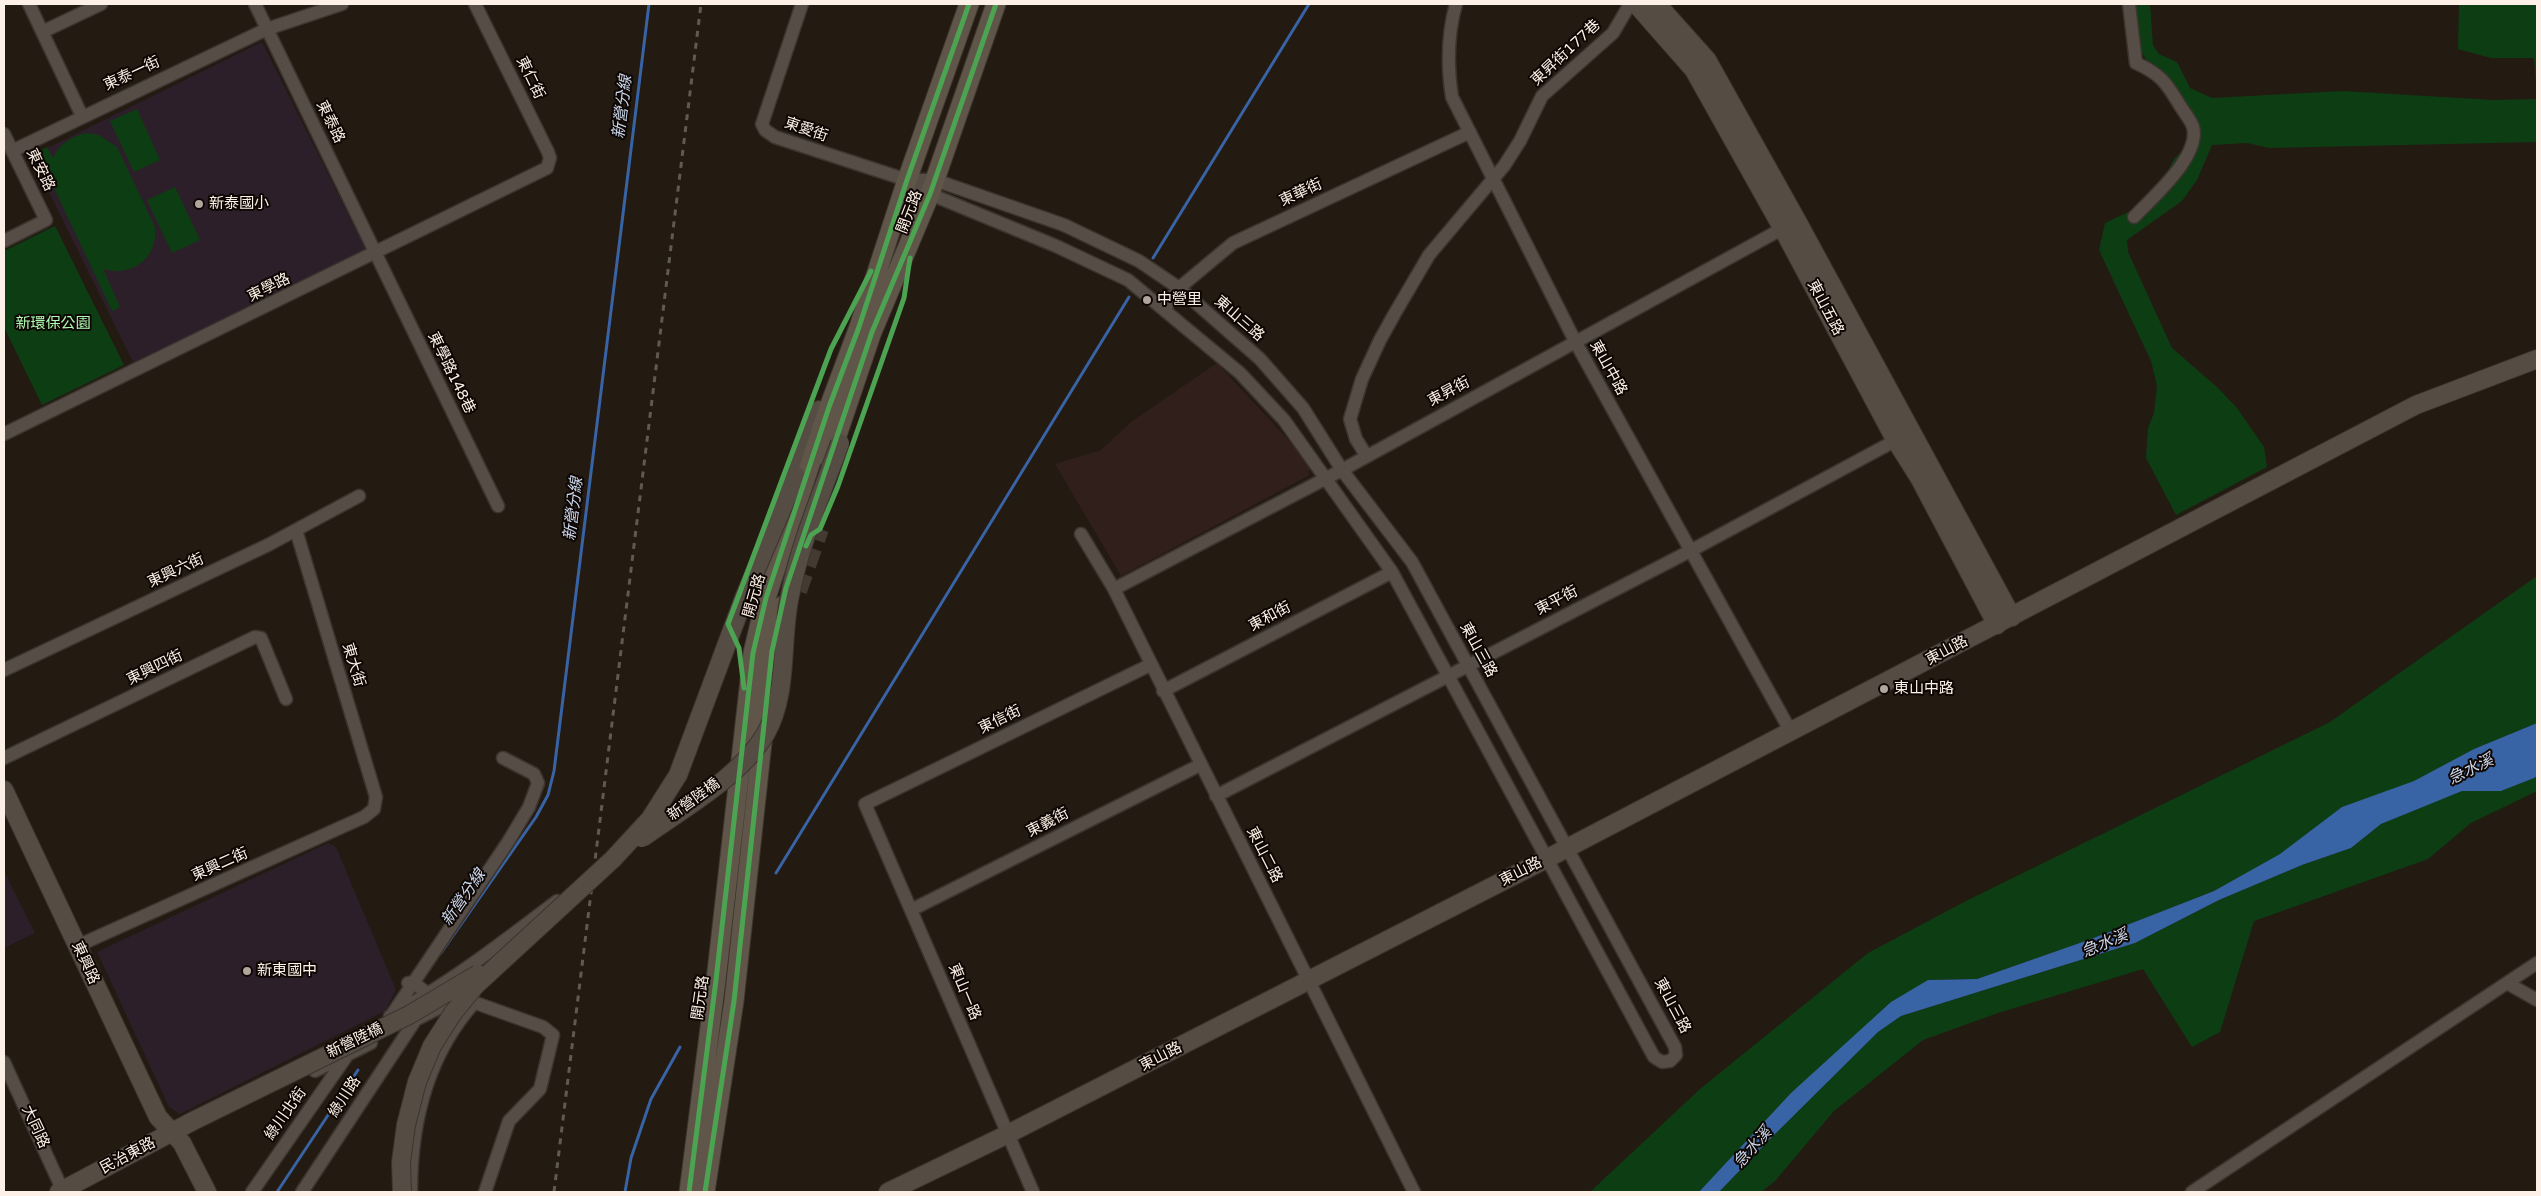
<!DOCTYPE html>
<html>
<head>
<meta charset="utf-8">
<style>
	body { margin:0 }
	#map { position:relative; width:2541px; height:1196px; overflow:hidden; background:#231a12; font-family:"Varela Round",sans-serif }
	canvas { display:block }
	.frame { position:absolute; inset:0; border:5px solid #fdf0e6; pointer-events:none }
</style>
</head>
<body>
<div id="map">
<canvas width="2541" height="1196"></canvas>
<div class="frame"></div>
</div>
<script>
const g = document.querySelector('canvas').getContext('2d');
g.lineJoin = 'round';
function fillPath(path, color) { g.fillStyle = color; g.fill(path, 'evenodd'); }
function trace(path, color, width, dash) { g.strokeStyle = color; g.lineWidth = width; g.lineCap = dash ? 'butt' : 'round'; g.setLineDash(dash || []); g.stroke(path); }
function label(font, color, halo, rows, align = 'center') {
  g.font = font + ' "Varela Round","Noto Sans TC",sans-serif'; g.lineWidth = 4; g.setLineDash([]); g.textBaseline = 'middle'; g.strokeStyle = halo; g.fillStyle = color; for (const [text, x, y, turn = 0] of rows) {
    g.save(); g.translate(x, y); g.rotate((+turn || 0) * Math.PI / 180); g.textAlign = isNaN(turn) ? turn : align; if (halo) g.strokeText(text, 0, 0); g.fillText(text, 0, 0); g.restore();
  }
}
fillPath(new Path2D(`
	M1217,363L1311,464L1308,476L1121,576L1055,464L1101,450L1131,422Z`), '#301f1b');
fillPath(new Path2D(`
	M262,42L367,252L135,366L31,156Z
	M328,843L336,847L396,990L385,1011L180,1114L169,1107L97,952Z
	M4,871L35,933L4,948Z`), '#2c1f29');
fillPath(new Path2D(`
	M2124,4H2150L2153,45L2159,54L2177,62L2190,88L2212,98L2343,91L2492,100L2537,99V142L2269,148L2247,143L2212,145L2197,180L2182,201L2127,240L2128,252L2172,348L2217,387L2237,408L2264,447L2267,467L2176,515L2146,458L2148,428L2154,413L2157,386L2151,361L2099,250L2105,223L2139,207L2155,195L2174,159L2190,143L2188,123L2158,80L2130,32Z
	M2459,4H2537V98L2534,58H2491L2458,49Z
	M137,109L160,160L134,172L110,121Z
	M86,133L99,135L117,147L155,227C158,259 132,277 103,269L120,307L112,311L37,152L47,147L53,158C60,143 71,137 86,133Z
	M175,187L200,240L172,253L147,200Z
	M55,226L124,365L42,405L4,327V251Z
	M2537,576V723L2474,749L2214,891L2091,939L1977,979L1928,980L1699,1192H1590L1700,1089L1868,953L1968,900L2330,722Z
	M2537,776V791L2471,823L2428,859L2254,921L2220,1032L2192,1047L2143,969L1998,1013L1923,1040L1834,1111L1775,1181L1761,1192H1719L1768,1141L1878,1032L1901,1016L2135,943L2219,900L2302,865L2351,848L2381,824L2462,790L2501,791Z`), '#0d3e13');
fillPath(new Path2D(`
	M2537,723V776L2534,778L2501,791H2462L2381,824L2351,848L2302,865L2219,900L2135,943L1901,1016L1878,1032L1768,1141L1719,1192H1699L1791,1093L1891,1002L1928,980L1977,979L2091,939L2214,891L2280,854L2342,807L2414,781L2474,749Z`), '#3863a4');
trace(new Path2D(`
	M1153,258L1309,4
	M776,873L1129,297
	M441,953L536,817L548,795L554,771L649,4
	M277,1192L358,1070
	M625,1192L631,1158L651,1099L680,1047`), '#3863a4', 3);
trace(new Path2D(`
	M798,591L820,529`), '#443a32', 18, [18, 9]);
const street = new Path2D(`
	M29,4L82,116
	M255,4L498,506
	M802,4L762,124L765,130L775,137L907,180L930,194L1056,246L1128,280L1240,373L1284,420L1392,572L1654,1057L1662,1062L1670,1061L1676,1055L1675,1047L1412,562L1342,470L1303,408L1260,359L1179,288L1139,261L1064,225L935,180H907
	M1456,4C1447,36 1447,65 1452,97L1576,343L1791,732
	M2129,4L2136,63C2160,74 2166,82 2179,104C2183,111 2191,120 2193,127C2201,156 2152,198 2134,217
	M42,32L101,4
	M4,134L46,220L4,241
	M12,151L267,29L342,4
	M1164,309L1179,288L1233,243L1470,132
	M4,434L547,168L550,158L548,152L475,4
	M1366,455L1356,439L1350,419L1362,379L1380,340L1395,313L1429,255L1504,166L1520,141L1542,96L1613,33L1630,4
	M1081,534L1114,589L1414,1192
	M1114,589L1342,470L1789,225
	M4,670L268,545L359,496
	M1163,691L1392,572
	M4,758L255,637L261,638L286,699
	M1216,796L1692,550L1902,437
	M911,910L1200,765
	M77,946L364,817L374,809L376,797L296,530
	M408,983L413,982L428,994H434
	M2507,983L2537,1000
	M459,997L543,1027L553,1035L540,1089L509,1121L485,1192
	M393,1013L508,842L529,807L538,783L534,774L503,758
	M390,1016C450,983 503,942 557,901
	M417,1019L461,997
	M4,1062L63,1191
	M315,1071L371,1043
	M252,1192L346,1057
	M302,1192L416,1019
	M411,1192C411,1122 427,1055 475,1002
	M1033,1192L865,804L1150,665
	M2192,1192L2537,963`);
const secondary = new Path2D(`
	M1636,4L1694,70L1783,229L1896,441L1920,479L1997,625
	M1657,4L1707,60L1797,221L2012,617
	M796,476L819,410
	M4,790L158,1117L182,1143L207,1192
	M59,1192L193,1121
	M888,1192L1008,1134L1548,858L2416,405L2537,359`);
const primary = new Path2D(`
	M829,459L872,332L930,194L996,4
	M689,1192L716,980L753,653L766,598L829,407L859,327L907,180L969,4
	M705,1192L734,1001L772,651L782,606`);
trace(street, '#3c342e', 15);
trace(secondary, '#3c342e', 20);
trace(primary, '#3c342e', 21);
trace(street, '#554d46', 12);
trace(secondary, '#554d44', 18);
trace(primary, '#5f5649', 19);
trace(new Path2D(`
	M554,1192L701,4`), '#605a53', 3, [6, 6]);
const secondaryBridge = new Path2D(`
	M642,838C682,809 741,777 766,733C789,692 780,640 790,595C800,543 822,493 840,443
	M193,1121L409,1015L478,974
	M402,1192L401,1162L406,1125L417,1082L432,1046L453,1013L475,986L613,859L650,819L678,775L744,598L796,476`);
trace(secondaryBridge, '#3c342e', 20, []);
trace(secondaryBridge, '#554d44', 18);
trace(new Path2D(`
	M806,546L811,535L820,529L838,486L904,298L910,258
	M744,688L739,648L728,624L831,349L871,271
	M689,1192L716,980L753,653L766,598L829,407L859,327L907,180L969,4
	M705,1192L734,1001L772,651L786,588L872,332L930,194L996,4`), '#4ca352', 5);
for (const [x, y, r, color] of [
	[199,204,5,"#b1a59c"],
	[1147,300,5,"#b1a59c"],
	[1884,689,5,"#b1a59c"],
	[247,971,5,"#b1a59c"]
]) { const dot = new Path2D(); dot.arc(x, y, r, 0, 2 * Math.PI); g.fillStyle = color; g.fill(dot); trace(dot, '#0e0603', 2); }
label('15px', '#fdf0e6', '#0e0603', [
	["東昇街177巷",1566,53,-43],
	["東泰一街",132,74,-25],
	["東仁街",530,78,64],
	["東泰路",330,122,64],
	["東愛街",806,130,19],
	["東安路",40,170,64],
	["東華街",1301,193,-25],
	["開元路",910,212,-69],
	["東學路",269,288,-26],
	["東山五路",1825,308,62],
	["東山三路",1239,319,41],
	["東山中路",1608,368,61],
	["東學路148巷",451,373,64],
	["東昇街",1449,392,-28],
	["東興六街",176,571,-25],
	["開元路",755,596,-74],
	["東平街",1557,601,-27],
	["東和街",1270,617,-28],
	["東山三路",1478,650,61],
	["東山路",1947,651,-28],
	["東大街",353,665,73],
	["東興四街",155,668,-26],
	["東信街",1000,720,-26],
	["新營陸橋",694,800,-36],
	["東義街",1048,823,-27],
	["東山二路",1264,855,63],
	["東興二街",220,865,-24],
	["東山路",1521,872,-27],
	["東興路",85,963,65],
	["東山一路",964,992,67],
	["開元路",701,998,-82],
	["東山三路",1672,1006,62],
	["新營陸橋",355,1041,-26],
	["東山路",1161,1057,-27],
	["綠川路",345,1097,-57],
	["綠川北街",286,1114,-55],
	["大同路",35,1127,65],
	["民治東路",128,1156,-28]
]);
label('15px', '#fdf0e6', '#0e0603', [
	["新泰國小",209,204],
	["中營里",1157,300],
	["東山中路",1894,689],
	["新東國中",257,971]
], 'left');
label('15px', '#affbb1', '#0e0603', [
	["新環保公園",53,324]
]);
label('italic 16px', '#cad7eb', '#0e0603', [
	["新營分線",623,107,-83],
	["新營分線",574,509,-83],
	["急水溪",2471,770,-26],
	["新營分線",464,898,-55],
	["急水溪",2105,944,-23],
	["急水溪",1753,1148,-49]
]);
</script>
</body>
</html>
